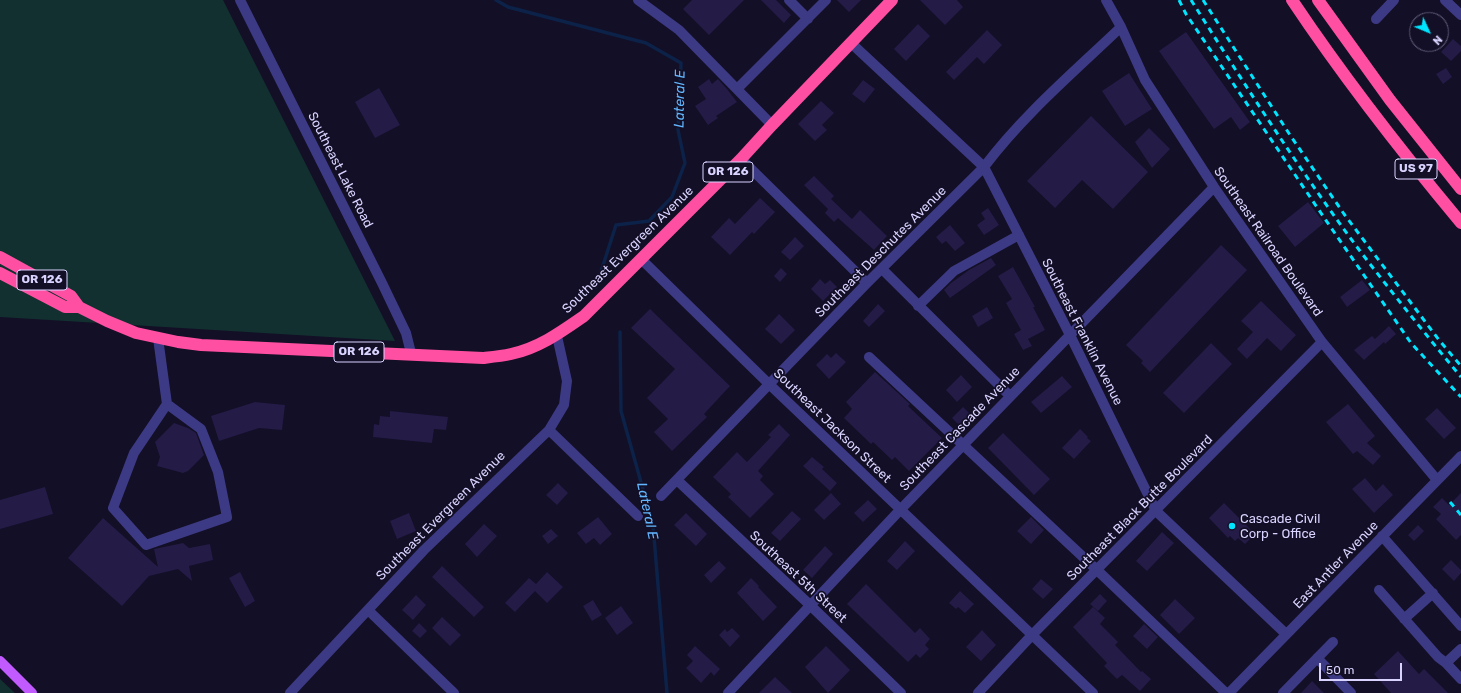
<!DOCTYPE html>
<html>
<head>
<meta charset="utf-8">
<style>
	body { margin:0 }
	#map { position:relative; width:1461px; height:693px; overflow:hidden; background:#130f26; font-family:Rubik,sans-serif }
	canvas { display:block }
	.north { position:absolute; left:1409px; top:12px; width:40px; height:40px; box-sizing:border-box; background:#130f26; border:1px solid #625e7d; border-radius:50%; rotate:134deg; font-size:11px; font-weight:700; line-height:16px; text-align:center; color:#d9d4ff }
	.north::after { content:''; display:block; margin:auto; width:14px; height:18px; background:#00e5ff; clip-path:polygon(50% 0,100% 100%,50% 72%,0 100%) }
	.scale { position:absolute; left:1319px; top:663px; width:83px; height:18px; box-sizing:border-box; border:2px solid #d9d4ff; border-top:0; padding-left:5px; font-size:12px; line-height:14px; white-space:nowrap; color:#d9d4ff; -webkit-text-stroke:3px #130f26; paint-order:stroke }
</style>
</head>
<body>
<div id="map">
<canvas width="1461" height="693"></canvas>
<div class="north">N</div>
<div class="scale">50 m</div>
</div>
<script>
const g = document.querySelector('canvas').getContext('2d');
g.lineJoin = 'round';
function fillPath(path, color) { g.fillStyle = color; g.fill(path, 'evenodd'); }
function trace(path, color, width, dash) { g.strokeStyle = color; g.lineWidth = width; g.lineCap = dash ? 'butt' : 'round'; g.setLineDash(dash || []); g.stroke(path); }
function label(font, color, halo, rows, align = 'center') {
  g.font = font + ' Rubik,sans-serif'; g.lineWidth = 3.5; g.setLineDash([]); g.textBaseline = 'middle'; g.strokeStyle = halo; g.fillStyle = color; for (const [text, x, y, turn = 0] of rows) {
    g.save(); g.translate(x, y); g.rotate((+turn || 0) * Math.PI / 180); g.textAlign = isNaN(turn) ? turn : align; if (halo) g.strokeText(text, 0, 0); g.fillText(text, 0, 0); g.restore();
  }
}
fillPath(new Path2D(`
	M0,0H223L395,341L0,317Z
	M0,679L15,693H0Z`), '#12302f');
trace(new Path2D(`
	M496,0L508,7L646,43L681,63L678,130L685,163L672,197L649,221L616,225L596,287
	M620,332L621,411L653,525L667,693`), '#0c2248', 3.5);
fillPath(new Path2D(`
	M692,0H744L709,35L683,9Z
	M761,0H776L791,15L784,23Z
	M837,0H861L849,12Z
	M920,0H957L963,7L945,25Z
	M918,24L930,36L906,61L894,49Z
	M987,30L1002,45L984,64L977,57L954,80L946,72Z
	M1186,32L1250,122L1240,130L1231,117L1214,129L1159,51Z
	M1453,39L1461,46V51L1451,61L1441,52Z
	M1446,68L1452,77L1443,84L1436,74Z
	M1129,73L1152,109L1125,126L1102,91Z
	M709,79L712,84L718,79L727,89L737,102L716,116L718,118L708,125L695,106L706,99L698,87Z
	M863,80L875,89L864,103L852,94Z
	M379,88L400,125L375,138L355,102Z
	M821,101L834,113L822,125L827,130L815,141L798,124Z
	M1091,116L1148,172L1113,209L1082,180L1055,208L1027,181Z
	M1149,128L1170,149L1152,168L1135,142Z
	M814,176L834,196L831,199L852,219L860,210L887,236L874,250L838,218L834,222L825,213L828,209L804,185Z
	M760,198L775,212L754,234L752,232L730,255L711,237L729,218L735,224Z
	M1308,202L1324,223L1295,247L1278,226Z
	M988,208L999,225L984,235L977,225L985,219L981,213Z
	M950,225L965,243L955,251L946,241L942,244L936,237Z
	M795,237L804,246L790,260L781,252Z
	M1221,245L1247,270L1150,372L1141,363L1143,361L1126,345Z
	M991,258L996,265L950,298L944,290L951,283L969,270Z
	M1013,267L1035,307H1033L1045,330L1028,339L1032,346L1023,350L1014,334L1021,330L1006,303L1012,299L998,276Z
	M781,268L787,274L780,282L774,276Z
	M820,279L825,284L830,280L837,287L823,301L811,289Z
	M1362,280L1370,290L1347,307L1340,297Z
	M1261,301L1296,335L1281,351L1267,338L1247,359L1237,349L1253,332L1241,321Z
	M878,304L885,311L869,327L863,321Z
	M987,307L993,318L978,327L972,316Z
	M650,309L730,386L704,414L707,417L672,451L654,432L668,419L647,398L675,369L631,328Z
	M779,314L795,330L781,344L765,329Z
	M1389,326L1396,334L1385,344L1384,342L1364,360L1354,350L1372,336L1375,339Z
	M1211,343L1232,364L1184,413L1163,393Z
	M836,353L846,362L829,379L816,365L827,354L831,358Z
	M875,372L910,404L908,406L942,438L909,471L895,457L892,460L873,442L871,444L844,418L852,409L846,402Z
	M961,375L972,387L957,402L946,390Z
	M1062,376L1072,387L1041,413L1031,402Z
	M255,402L285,405L282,430L259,428L219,441L211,416Z
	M1348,404L1375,436L1367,443L1381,456L1373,465L1357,451L1353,454L1326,422Z
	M963,407L971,415L960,426L952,418Z
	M1437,408L1456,428L1444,439L1425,419Z
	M390,411L448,417L446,430L434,429L432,443L373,437L374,424L379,425L380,416L390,417Z
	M174,423L188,428L196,433L204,455L188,471L183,473L157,466L160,457L155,442Z
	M779,424L790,435L758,471L763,476L760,480L774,494L750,518L728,497L731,494L713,477L737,452L747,462L771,437L768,435Z
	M1080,429L1088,437L1087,438L1091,441L1074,459L1062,448Z
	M1003,433L1050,479L1034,495L988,448Z
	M812,457L824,467L822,469L837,483L830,491L803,466Z
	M1365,478L1376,491L1383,484L1393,495L1374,513L1352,489Z
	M558,483L568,493L557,505L546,495Z
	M45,487L53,514L0,529V500Z
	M831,493L841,504L824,520L814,510Z
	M1461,493V535L1456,540L1436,519L1441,514L1433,507L1442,498L1449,505Z
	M868,500L877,509L863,522L854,513Z
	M1224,503L1255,534L1245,544L1238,538L1235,541L1230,536L1228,538L1209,518Z
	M792,511L801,519L780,541L771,533Z
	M409,513L416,531L397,539L390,521Z
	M686,513L707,534L696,546L674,525Z
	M598,517L612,534L600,545L594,538L586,544L577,533Z
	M1031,517L1044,530L1031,544L1017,531Z
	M103,518L158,567L154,549L183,543L189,548L210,544L213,560L189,566L192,581L178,569L149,576L122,606L68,558Z
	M484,524L497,536L477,557L465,544Z
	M1418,525L1424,531L1414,541L1408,535Z
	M551,529L558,536L548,544L542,536Z
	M1162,532L1174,543L1147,571L1136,561Z
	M905,541L915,551L897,570L887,561Z
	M825,546L833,554L812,578L803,570Z
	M1451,560L1461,570V573L1454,581L1442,569Z
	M719,561L726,568L711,583L704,575Z
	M442,566L484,607L474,617L432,577Z
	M240,572L255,601L245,607L229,578Z
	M547,572L563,587L547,603L535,591L515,612L505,603L529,578L536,584Z
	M751,578L759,586L758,587L777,607L763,621L737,593Z
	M1041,579L1053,589L1043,599L1032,589Z
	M866,584L915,633L920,628L930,639L925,645L929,649L920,658L916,654L908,662L847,604Z
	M960,591L974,604L965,613L958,607L956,609L949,603Z
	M1100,594L1107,601L1098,611L1090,604Z
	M416,595L426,605L413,620L402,610Z
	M1175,599L1195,618L1179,634L1160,615Z
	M593,600L602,615L592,621L583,606Z
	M621,606L633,623L617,635L605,618Z
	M1093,607L1105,618L1100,624L1118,642L1115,645L1141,672L1142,671L1151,679L1140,691L1122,675L1117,679L1104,666L1107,663L1073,627Z
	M442,617L461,635L450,646L432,628Z
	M419,623L427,631L420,638L412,631Z
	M1144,624L1158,637L1147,649L1133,636Z
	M732,628L740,636L730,647L719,635L725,629L727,632Z
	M982,630L996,645L981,661L966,647Z
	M695,646L720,669L714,676L711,672L701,683L686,668L693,661L687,655Z
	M826,646L850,670L828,693L805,667Z
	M1398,651L1419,674L1424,669L1448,693H1391L1374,674Z
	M775,677L792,693H759Z
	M1312,681L1324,693H1301Z`), '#241b47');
trace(new Path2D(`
	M240,0L382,283L406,333L411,353
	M638,0L679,30L772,125
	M789,0L808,19
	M1106,0L1121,27L1145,80L1214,187L1322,342L1437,480
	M1445,0L1461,15
	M1376,19L1394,0
	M851,43L984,167L1070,335L1156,511L1286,634
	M737,89L826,0
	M741,159L867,283
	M641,259L770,385L1093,693
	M882,269L1010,396
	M918,306L954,271L1019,235
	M158,338L167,404
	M869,357L1097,570L1226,693
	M167,404L201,429L218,472L227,517L146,545L113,508L134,453Z
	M549,430L638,516
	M677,480L811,606L901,693
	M661,496L867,283L984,167C1023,115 1074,72 1121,27
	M1382,536L1461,626
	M1379,590L1438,657L1446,663L1461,679
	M368,610L454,693
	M1404,619L1433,593
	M1317,658L1351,693
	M1446,663L1461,649
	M290,693L424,550L549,430L564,405L567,381L557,336
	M728,693L900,510L1214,187
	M978,693L1032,635L1322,342
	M1229,693L1461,456
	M1283,693L1333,642`), '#3d3a85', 10);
trace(new Path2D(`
	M0,661L32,693`), '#c25bff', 10);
trace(new Path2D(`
	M1292,0C1344,78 1401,151 1461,223
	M1318,0L1390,100L1461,189
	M0,257L71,296L79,307
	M0,273L65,307H79L107,321L136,333L178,342L201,345L483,358C492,357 502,356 511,354C539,348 561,332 584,316L741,159L772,125L892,0`), '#ff4fa3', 12);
trace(new Path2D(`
	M1179,0L1186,14L1325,219L1411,343L1461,397
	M1191,0C1245,85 1300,171 1360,251C1393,294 1427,336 1461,377
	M1203,0L1290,135L1344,214L1439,340L1461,366
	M1450,502L1461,515`), '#00e5ff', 3, [6, 5]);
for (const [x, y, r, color] of [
	[1232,526,4,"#00e5ff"]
]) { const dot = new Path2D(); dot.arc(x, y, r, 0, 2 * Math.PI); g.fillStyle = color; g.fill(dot); trace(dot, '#130f26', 1.5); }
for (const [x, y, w] of [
	[1416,169,42],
	[728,172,50],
	[42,280,50],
	[359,352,50]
]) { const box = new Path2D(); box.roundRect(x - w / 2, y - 10, w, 20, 3); g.fillStyle = '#130f26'; g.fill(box); trace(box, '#d9d4ff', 1); }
label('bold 12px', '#d9d4ff', null, [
	["US 97",1416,169],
	["OR 126",728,172],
	["OR 126",42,280],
	["OR 126",359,352]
]);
label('13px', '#d9d4ff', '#130f26', [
	["Southeast Lake Road",340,170,63],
	["Southeast Railroad Boulevard",1268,242,55],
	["Southeast Evergreen Avenue",628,250,-44],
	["Southeast Deschutes Avenue",881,252,-45],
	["Southeast Franklin Avenue",1082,332,63],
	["Southeast Jackson Street",832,426,44],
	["Southeast Cascade Avenue",960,429,-46],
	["Southeast Black Butte Boulevard",1140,508,-45],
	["Southeast Evergreen Avenue",441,516,-45],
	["East Antler Avenue",1336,565,-46],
	["Southeast 5th Street",798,577,43]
]);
label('13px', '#d9d4ff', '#130f26', [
	["Cascade Civil",1240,519],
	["Corp - Office",1240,534]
], 'left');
label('italic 14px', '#62b6ff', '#130f26', [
	["Lateral E",680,99,-89],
	["Lateral E",647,511,78]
]);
</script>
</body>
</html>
